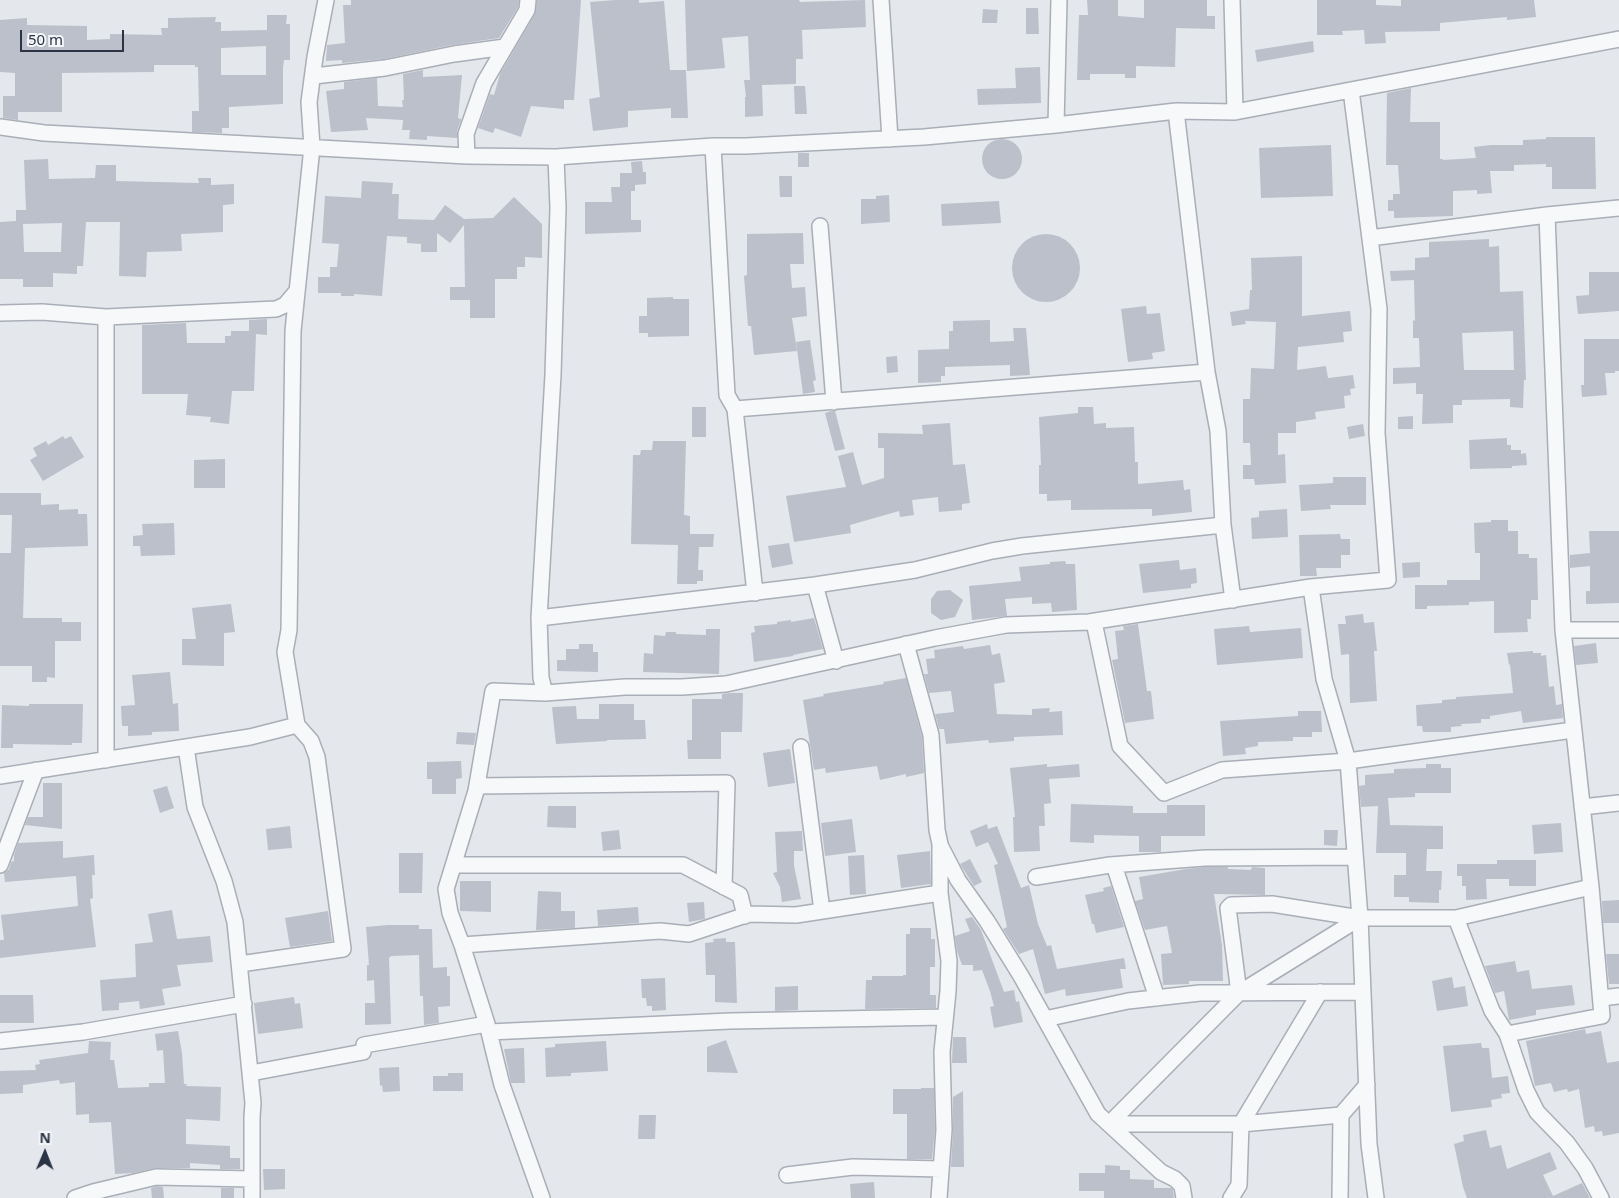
<!DOCTYPE html>
<html>
<head>
<meta charset="utf-8">
<style>
	body { margin:0 }
	#map { position:relative; width:1619px; height:1198px; overflow:hidden; background:#e4e7ec; font-family:"Noto Sans",sans-serif }
	canvas { display:block }
	.north { position:absolute; left:20px; top:1128px; width:50px; height:50px; -webkit-text-stroke:4px #f4f6f9; paint-order:stroke; rotate:1deg; font-size:14px; font-weight:700; line-height:20px; text-align:center; color:#2b3445 }
	.north::after { content:''; display:block; margin:auto; width:18px; height:22px; background:#2b3445; clip-path:polygon(50% 0,100% 100%,50% 72%,0 100%) }
	.scale { position:absolute; left:20px; top:30px; width:104px; height:22px; box-sizing:border-box; border:2px solid #2b3445; border-top:0; padding-left:6px; font-size:15px; line-height:18px; white-space:nowrap; color:#2b3445; -webkit-text-stroke:4px #f4f6f9; paint-order:stroke }
</style>
</head>
<body>
<div id="map">
<canvas width="1619" height="1198"></canvas>
<div class="north">N</div>
<div class="scale">50 m</div>
</div>
<script>
const g = document.querySelector('canvas').getContext('2d');
g.lineJoin = 'round';
function fillPath(path, color) { g.fillStyle = color; g.fill(path, 'evenodd'); }
function trace(path, color, width, dash) { g.strokeStyle = color; g.lineWidth = width; g.lineCap = dash ? 'butt' : 'round'; g.setLineDash(dash || []); g.stroke(path); }
fillPath(new Path2D(`
	M351,0H519L518,7L499,38L452,45L384,59L342,63V60L326,61L327,45L345,43L343,5H351Z
	M537,0H581L574,100H564V109L531,106L521,137L495,128L493,133L478,128L490,94L494,95L500,74L535,14Z
	M615,0H639V3L664,1L670,70H686L688,118H671V108L628,111V127L593,131L589,99L600,97L590,2Z
	M685,0H799L800,2L865,0L866,27L802,30L803,59H796V84L762,85L763,116L745,117V97H746L744,80H750L748,36L722,38L725,68L687,71Z
	M1087,0H1118V16L1144,18V0H1207V16H1215V29L1176,28L1175,67L1136,66V78H1125V74H1090V80H1077L1079,15H1088Z
	M1317,0H1376V5L1401,6V0H1534L1536,17L1507,20V17L1440,23V31L1385,32L1386,43L1365,44L1364,30L1342,31L1343,35H1317Z
	M1026,8H1038L1039,34H1026Z
	M983,9L998,10L997,23H982Z
	M267,15H287L286,24H290V60H284L283,68V104L229,107V128H222V133L192,132V111H199L198,67H195V65H154V72L62,73V112H18V120L3,118V96H15V73L0,72V20L27,18V25L87,26V40L110,39V34L162,35L161,28H168V18L216,17L215,22H221V31L267,30ZM266,46V75H221V48Z
	M1313,41L1314,52L1257,62L1255,50Z
	M1040,67L1041,103L978,105L977,89L1016,88L1015,68Z
	M423,70V77L462,75L458,118L461,119V120L457,131V138L427,136V140L409,139L410,130H402L403,120L366,118L368,130L331,132L326,91L344,89V82L377,78L378,106L403,107L402,100H404L403,74Z
	M794,86H805L807,114H795Z
	M1411,88L1410,122H1440V159H1443V160L1476,158L1474,147L1491,145H1523V140L1546,139V137H1595L1596,189H1552V167H1546V164L1514,165V171H1490L1492,193L1477,194V190L1453,191V216L1394,218V211H1388V200H1393V194H1400L1398,165H1386L1387,93Z
	M982 159a20 20 0 1 1 40 0a20 20 0 1 1-40 0Z
	M1331,145L1333,196L1261,198L1259,148Z
	M798,153H809V167H798Z
	M48,159L49,179L95,178L96,165H116V181L199,183L198,178H211V185L234,184V204L223,205V232L181,234L182,251L147,252L146,277L119,276L120,222H86L83,266H77V274L53,273V287H23V279H0V222L16,221V210H26L24,160ZM62,223L61,252H24L23,224Z
	M642,161L643,172H646V184L635,185V191H631V220H641V232L585,234V202H612L611,187H620V173H632L631,162Z
	M779,176H792V197H780Z
	M362,181L393,183L392,194H399L398,219L434,220L445,205L464,219L493,218L514,197L542,224V258L525,257V267H517V279H495V318H470V300H450V287H465L464,225L450,243L437,233V252H421V244L407,243V237L387,236L382,296L354,294V296H341V293H318V277H330V267H337L339,244L322,243L325,196L361,198Z
	M889,195L890,222L861,224V199H876V196Z
	M999,201L1001,223L942,226L941,204Z
	M803,233L804,264H790L792,288L805,287L807,316L792,318L797,351L754,355L751,326H748L744,276L747,275V234Z
	M1012 268a34 34 0 1 1 68 0a34 34 0 1 1-68 0Z
	M1489,239V247L1499,246L1500,292L1523,291L1526,380H1524L1523,408L1510,407V399L1462,400V405H1453V423L1422,424L1423,394H1416V383L1393,384V368L1420,367L1419,338H1413V320L1415,321L1414,280L1391,281L1390,271L1415,270V258L1429,257V242ZM1513,331L1514,370H1464L1462,333Z
	M1302,256V316L1350,311L1352,331L1343,332L1344,342L1298,347L1297,370L1326,366L1328,378L1353,375L1355,388L1350,389L1351,395L1344,396L1345,408L1315,412L1316,419L1296,422V433H1278V455L1285,454L1286,483L1255,485L1254,479H1243V465H1251L1250,443H1243V399H1250L1251,368L1274,369L1276,322L1245,321L1246,324L1232,326L1230,312L1249,309L1250,290H1252L1251,258Z
	M1589,272H1619V311L1578,314L1576,296L1589,295Z
	M673,297V299H689V336L648,337V333H639V316H647V298Z
	M1146,306L1147,314L1160,313L1165,351L1152,353L1153,359L1128,362L1121,309Z
	M267,319V335L256,334L254,391H232L229,424L210,422L211,417L186,415L188,394H142V325L186,323L187,343H225V336H231V331H249V320Z
	M990,320V342L1014,341L1013,328H1026L1030,375L1010,376V365L945,367V376H941V382L918,383V350L949,349V331H953V321Z
	M1584,339H1619V371H1615V373H1605L1607,395L1582,397L1581,385H1584Z
	M810,340L816,380L813,381L815,392L803,394L796,342Z
	M897,356L898,372L887,373L886,357Z
	M692,407H706V437H692Z
	M1078,407H1093L1094,424L1106,423V428L1134,427L1135,462H1138V484L1183,480L1184,490L1190,489L1192,512L1152,516V509L1071,510V500L1047,501V494H1039V465H1041L1039,417L1078,413Z
	M831,411H835L845,449L835,451L825,413Z
	M1413,416V429H1398V417Z
	M950,423L953,465L965,464L970,503L962,504V510L939,512L938,497L912,500L914,515L900,517L899,511L850,525L851,533L794,542L786,496L846,487L838,456L853,452L862,485L884,478V448H878V433L923,434L922,425Z
	M1363,424L1365,436L1349,439L1347,427Z
	M63,436L65,439L71,436L84,457L43,481L30,460L37,456L33,448L46,441L48,445Z
	M1507,438V445H1511V450H1521V454L1526,453L1527,465L1512,466V468L1470,469L1469,440Z
	M653,441H686L684,515L690,516V534H714L713,547H699L698,570H703V581H697V584H677L678,545L631,544L633,455H640L641,450H652Z
	M225,459V488H194V460Z
	M1333,477H1366V505H1330L1331,509L1301,511L1299,485L1333,483Z
	M0,493H41V505L59,504V510L78,509V514H87L88,546L25,548L23,618H62V622H81V641H55V678L47,677V682H32V666H0V553H11L12,515H0Z
	M1287,509L1288,537L1252,539L1251,518L1259,517V511Z
	M1491,520H1508V531H1518V554H1529V558H1537L1538,600H1531V619H1527L1528,632L1494,633V601L1469,602V605L1427,606V609H1415V585H1447V580H1480V553H1475L1474,523L1491,522Z
	M174,523L175,555L141,556L140,546H133V536L143,535L142,524Z
	M1589,531H1619V603L1586,604V591H1590V566L1570,568V555L1590,553Z
	M1340,534L1341,539H1350V555H1341V568H1316L1317,576H1300L1299,535Z
	M789,543L793,564L772,568L768,546Z
	M1179,560L1180,570L1196,568L1197,583L1191,584V588L1143,593L1139,564Z
	M1065,561L1066,564H1075L1077,610L1052,612L1051,603L1032,604V597L1005,599L1007,616L972,620L969,586L1021,581L1019,567L1050,564V562Z
	M1420,562V577L1403,578L1402,563Z
	M950,590L963,600L955,617L941,620L931,613V599L937,591Z
	M231,604L235,632L224,633V666L182,665V639H196L192,608Z
	M1363,614L1364,623L1374,622L1377,651H1374L1377,701L1350,703L1349,654L1341,655L1338,624H1346L1345,616Z
	M814,618L823,649L793,655V656L754,662L751,633L755,632L754,626L777,624V622L791,620V622Z
	M1138,624L1147,691H1151L1154,719L1125,723L1112,660L1118,659L1115,631L1124,630L1123,626Z
	M1249,626L1250,632L1301,628L1303,658L1217,665L1214,629Z
	M706,629H720L719,674L643,672L644,653L653,654L654,635L665,636L666,632H676V634L706,635Z
	M1596,643L1598,663L1576,665L1574,646Z
	M579,644H593V652H598V672L557,671V660H566V649H579Z
	M990,645L992,655L1000,653L1005,682L994,684L997,714L1032,715V709L1050,708L1049,712L1062,711L1063,735L1014,737V741L989,743L988,740L946,744L944,729H939L935,714L954,712L951,691L929,693L924,674H928L926,659L935,658L934,650L963,646L964,649Z
	M1533,651V653H1541V656L1546,655L1549,687L1554,686L1556,705L1562,704L1563,718L1523,723L1521,711L1490,716V719H1481V723L1461,724L1462,726L1451,727V732H1423L1422,726H1417L1416,705L1442,703V700L1456,699V697L1513,693L1510,664L1509,665L1507,653Z
	M170,672L173,704L178,703L179,731L152,732V735L128,736V726H122L121,706L135,705L132,675Z
	M906,678L922,737L924,773L906,777V774L880,780L877,766L826,773L825,768L814,770L803,700L824,696L823,694L884,684L883,682Z
	M731,693H743L742,732H721V759H688L687,740H692V699H722V694Z
	M29,704H83L82,743H72V745L13,744V748H1L2,705L29,706Z
	M599,704H634V720H645L646,739L607,740V741L556,744L552,707L576,706L577,719H599Z
	M1298,711H1321L1322,732H1312V737H1293V741L1258,742V746L1245,748L1246,754L1223,756L1220,721L1298,716Z
	M457,732L476,733L474,745L456,744Z
	M790,749L795,783L768,787L763,753Z
	M461,761L462,778L456,779V794H432V779H427V762Z
	M1047,764V767L1079,764L1080,777L1049,779L1051,803L1044,804L1045,826H1039L1040,851L1014,852L1013,817H1015L1010,768Z
	M1426,764H1441V768H1451V793H1415V797L1388,798L1390,825L1443,826V849H1427L1426,871H1442L1441,890H1439V903L1409,902V897H1394V875H1406V853H1376L1378,806L1361,807L1359,786L1365,785V775L1394,773V769L1426,768Z
	M43,783H62V829L25,825L28,817H43Z
	M167,786L174,808L160,813L153,790Z
	M1071,804L1133,806V813H1167V805H1205V836H1161V852H1139V836L1094,835V843L1070,842Z
	M548,806H576V828L547,827Z
	M852,819L856,852L825,856L821,823Z
	M1561,823L1563,852L1534,854L1532,825Z
	M987,824L988,829L997,826L1021,888L1029,885L1038,924L1047,946L1051,945L1057,969L1124,958L1126,969H1120L1123,988L1066,996L1065,989L1045,994L1033,949L1019,954L1003,929L1007,927L994,865L998,864L988,842L976,847L970,831Z
	M290,826L292,848L268,850L266,829Z
	M619,830L621,849L603,851L601,832Z
	M1324,830H1338L1337,846L1324,845Z
	M802,831L803,851H794V866L801,899L782,902L780,887L773,873L777,872L775,832Z
	M63,841V858L94,855L95,875H92L93,898L90,899L96,947L0,958V940H4L1,915L78,906L76,876L5,882L4,873L9,869L11,862L14,861V855L18,843Z
	M930,851L931,884L901,888L897,855Z
	M399,853H423L422,893H399Z
	M864,855L866,894L850,895L848,856Z
	M970,859L982,882L974,886L960,864Z
	M1497,860H1536V886H1509V879H1486L1487,899L1466,900V886H1462V876H1457V864H1497Z
	M1205,867H1228V869L1251,870L1252,867L1265,868V895L1214,894L1222,945L1223,981H1189V984L1163,985L1161,954L1172,953L1167,926L1145,930L1135,901L1143,899L1139,877L1186,869Z
	M460,881H491V912L460,911Z
	M1111,886L1124,927L1096,933L1094,924H1092L1085,895L1104,891L1103,888Z
	M538,891L561,892V911H575V928L536,930Z
	M1619,900V923H1603L1602,901Z
	M704,902L705,919L689,922L687,903Z
	M638,907L639,923L598,926L597,910Z
	M172,910L177,939L210,936L213,962L177,965L181,986L162,989L165,1005L140,1009L139,1001L119,1003V1010L102,1011L100,980L136,977L135,944L153,942L148,914Z
	M328,911L332,941L290,947L285,918Z
	M972,917L981,930L1004,992L1014,990L1016,1002L1019,1001L1023,1022L994,1028L990,1007L994,1006L990,991L982,970L973,971V965H962L957,951L955,936L970,931L965,919Z
	M388,925H419V929H432L433,968L447,967V976H450V1006L438,1007L439,1023L424,1025L423,996H420L419,955L391,956L389,958L391,1024L365,1025V1003H375L374,980L367,981V965H369L366,927Z
	M910,928H931V939H935V967H930V995H936V1008L865,1009L866,980H872V976H903V975H906V934H910Z
	M726,938V942H735L737,1003L715,1002V975H706L705,943L714,942L713,939Z
	M1606,954H1619V984H1609Z
	M1515,961L1517,972L1529,970L1532,989L1572,985L1575,1005L1536,1010V1015L1509,1020L1504,991L1495,993L1485,966Z
	M1452,977L1454,988L1465,986L1468,1006L1437,1011L1432,981Z
	M665,978L666,1010L652,1011V1006H647L646,998H642L641,979Z
	M798,986V1010L775,1011V987Z
	M0,995H33L34,1023H0Z
	M294,997L295,1004L300,1003L303,1028L258,1034L254,1003Z
	M1585,1029L1586,1034L1601,1031L1607,1063L1619,1061V1133L1603,1136L1602,1131L1595,1132L1594,1126L1585,1128L1579,1089L1568,1092L1567,1089L1554,1092L1551,1083L1535,1086L1526,1041Z
	M178,1031L182,1053L184,1084H187L186,1086L221,1087L220,1121L186,1119V1144L230,1146V1158H240V1169H220V1165L190,1163V1168H156L134,1173L115,1174L111,1122L89,1123V1114L76,1115L75,1082L60,1084L59,1080L23,1085V1093L0,1094V1071L36,1070L35,1065L40,1064L39,1060L88,1053L89,1041L111,1042L110,1060H114L118,1088L149,1087V1083H165L163,1050L157,1051L155,1034Z
	M953,1037H966L967,1063H952Z
	M726,1040L738,1073L707,1072V1047Z
	M606,1041L608,1071L571,1073V1076L546,1077L545,1048L555,1047V1044Z
	M1481,1043L1482,1048H1489L1492,1078L1508,1076L1510,1093L1501,1094L1502,1098L1491,1100L1492,1107L1451,1112L1443,1046Z
	M524,1048L525,1083H511L504,1049Z
	M399,1067L400,1091L383,1092L382,1085L380,1086L379,1068Z
	M448,1073H463V1091H433V1076H448Z
	M921,1088H934L935,1130L932,1159H907V1114H893V1089H921Z
	M963,1091L964,1167H951L953,1130V1097Z
	M639,1115H656L655,1139H638Z
	M1486,1130L1490,1148L1501,1145L1507,1169L1550,1152L1557,1169L1543,1175L1553,1196L1582,1183L1590,1198H1467L1463,1187L1454,1144L1464,1141L1463,1135Z
	M1105,1165L1120,1166V1170H1130V1179L1154,1180V1188H1171L1173,1190L1174,1198H1104V1191H1079V1173H1105Z
	M263,1169H285V1189L264,1190Z
	M874,1182L875,1198H851L850,1184Z
	M157,1186L163,1187L164,1198H152L151,1188Z
	M221,1188H234V1198H221Z`), '#bbc0ca');
const minor = new Path2D(`
	M881,0L890,139
	M1232,0L1235,112
	M314,76L385,68L454,54L505,47
	M1176,111L1207,372L1218,431L1223,525L1233,600
	M1056,125L1059,0
	M0,127L44,133L467,156L556,157L713,146H746L924,137L1056,125L1176,111L1235,112L1619,39
	M713,146L727,395L735,409L755,593
	M467,156L466,134L484,83L527,10L528,0
	M820,226L834,402
	M1370,238L1547,215L1619,208
	M0,313L42,312L106,317L276,309L285,305L296,292
	M735,409L1207,372
	M815,585L836,661
	M1311,587L1324,679L1348,761L1360,918L1369,1144L1376,1198
	M539,618L815,585L915,570L992,551L1022,546L1223,525
	M1094,622L1120,746L1164,793L1222,770L1348,761L1573,730
	M1563,630H1619
	M906,644L931,735L937,830L940,844V893L949,961L948,991L942,1052L944,1130L939,1198
	M545,693L541,678L539,618L553,375L558,208L556,157
	M297,725L285,652L289,630L293,331L312,147L309,102L315,57L326,0
	M186,747L195,807L224,881L235,922L253,1103L252,1117V1198
	M801,747L822,911
	M106,760V317
	M0,776L250,737L297,725L311,741L317,757L343,949L240,964
	M477,786L727,783L724,887
	M1582,807L1619,803
	M941,847L958,880L987,921L1021,976L1098,1114L1161,1172L1175,1179L1182,1186L1184,1198
	M0,865L36,770
	M454,865H683L740,895L745,916
	M1114,865L1157,998
	M1036,877L1110,865L1205,858L1355,857
	M1456,918L1492,1011L1507,1034L1526,1090L1537,1112L1567,1143L1585,1168L1601,1198
	M462,945L660,931L689,934L749,914L796,915L940,893
	M1239,993L1228,908L1231,905L1272,904L1360,918H1456L1591,887
	M1601,998L1619,996
	M1045,1019L1128,1001L1200,993L1363,992
	M489,1032L730,1021L945,1017
	M1507,1034L1602,1016L1591,887L1563,630L1547,215
	M0,1041L83,1032L244,1004
	M251,1073L363,1052L364,1045L487,1024
	M1109,1124L1239,993L1360,918
	M1109,1124H1241L1341,1115
	M787,1175L853,1167L941,1169
	M75,1198L93,1192L156,1177L252,1179
	M542,1198L502,1085L487,1024L462,945L450,913L446,889L476,791L493,691L545,693L625,687H682L726,684L935,638L1006,625L1089,622L1311,587L1388,580L1377,433L1379,309L1351,90
	M1231,1198L1239,1185L1241,1124L1320,992
	M1340,1198L1341,1115L1367,1085`);
trace(minor, '#a9aeb7', 18);
trace(minor, '#f7f8fa', 15);
</script>
</body>
</html>
